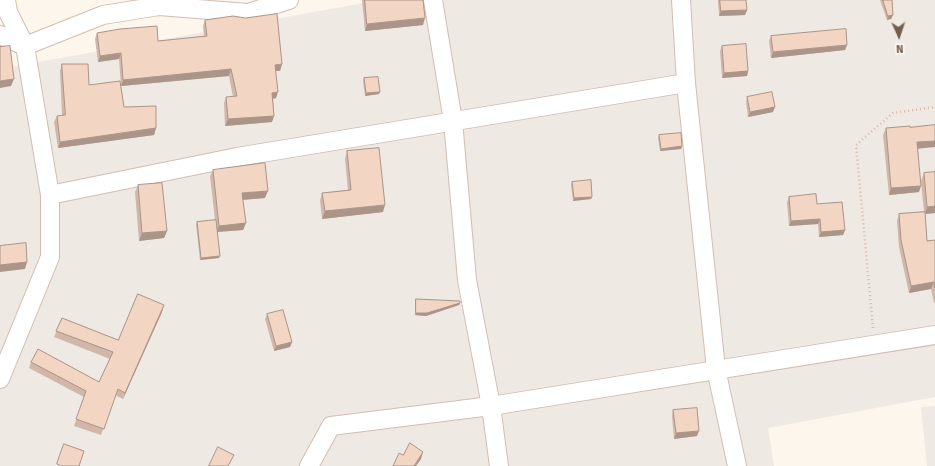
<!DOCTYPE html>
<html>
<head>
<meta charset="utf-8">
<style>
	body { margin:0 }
	#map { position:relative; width:935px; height:466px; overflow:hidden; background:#fdf6ec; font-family:"Fira Sans",sans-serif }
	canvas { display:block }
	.north { position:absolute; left:879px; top:16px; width:40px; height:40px; -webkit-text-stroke:3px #fffaf3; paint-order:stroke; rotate:177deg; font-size:11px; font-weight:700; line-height:16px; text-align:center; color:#7a5c4d }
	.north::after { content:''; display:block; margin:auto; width:14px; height:18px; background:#7a5c4d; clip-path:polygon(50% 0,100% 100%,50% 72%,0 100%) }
</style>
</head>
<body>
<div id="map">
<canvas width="935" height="466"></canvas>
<div class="north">N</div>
</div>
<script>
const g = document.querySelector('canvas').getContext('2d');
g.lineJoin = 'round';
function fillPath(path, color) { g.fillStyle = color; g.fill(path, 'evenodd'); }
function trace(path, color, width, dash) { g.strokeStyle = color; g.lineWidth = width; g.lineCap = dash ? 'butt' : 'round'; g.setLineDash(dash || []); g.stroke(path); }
fillPath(new Path2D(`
	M380,0H935V397L768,428L774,466H0V69Z
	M935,406V466H927L921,407Z`), '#efe9e4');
const minor = new Path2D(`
	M6,0L8,12L25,46L50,195
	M433,0L453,121L467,280L491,406L499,466
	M681,0L686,83L716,369L737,466
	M0,35L25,46L103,15L159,6L248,13L289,0
	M0,379L50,257V195L237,157L686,83
	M309,466L331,426L491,406L935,335`);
trace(minor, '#d1beb0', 20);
trace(new Path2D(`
	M873,328L856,145L893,113L935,107`), '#d9b8a5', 2.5, [1, 3]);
trace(minor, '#fff', 18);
fillPath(new Path2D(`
	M362,0H423V25L365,31Z
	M718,0H746L747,10L745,15L719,16Z
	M880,0H892L893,15L891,19L887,20Z
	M205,20L282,64L280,71H276V98L273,99L274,116L272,122L225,126L224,103L226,97H233L229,76L121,86L119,59L98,62L95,39L97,33L158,41L204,36L203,26Z
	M771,36L847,45L845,50L771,58L769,41Z
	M722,46L748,71L747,76L722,78L720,51Z
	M62,64L89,85L124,107L156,128L154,135L58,148L54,122L57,116L62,115L60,71Z
	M364,78L380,92L379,94L365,96L363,81Z
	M747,97L773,112L748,117L746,102Z
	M886,128L918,149L919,192L889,195L883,135Z
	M659,135L682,146L681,149L660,151L658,138Z
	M347,151L383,212L322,219L320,200L322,193L348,190L345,159Z
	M213,170L265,198L243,200L246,223L243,230L217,232L219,258L200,260L196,224L197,222L215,220L210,176Z
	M924,173L935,213L925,214L927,241L935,240V302L934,303L931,289L909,293L899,247L897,221L899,214L924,212L921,181Z
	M572,182L592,197L591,199L573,201L571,185Z
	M138,185L167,231L164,238L139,241L135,192Z
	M789,197L817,204L845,230L843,235L819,237L818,224L789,226L787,202Z
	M416,299L460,303L459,305L426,316L415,315V302Z
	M162,312L123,399L115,395L101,435L74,426L84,397L29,368L31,362L99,382L110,359L54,337L62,318L118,340Z
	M267,314L292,342L290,347L274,351L265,319Z
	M673,410L697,436L674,439L672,416Z`), '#d1b7a8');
fillPath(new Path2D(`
	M747,10L745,15L719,16L721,11Z
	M893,15L891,19L887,20L888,16Z
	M425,18L423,25L365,31L367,24Z
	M847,45L845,50L771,58L773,52Z
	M121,53L119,59L98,62L100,56Z
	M282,64L280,71H273L275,65Z
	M231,69L229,76L121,86L123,80Z
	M748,71L747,76L722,78L724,73Z
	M14,79L11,86L0,88V81Z
	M278,92L276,98L270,99L272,93Z
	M380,92L379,94L365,96L366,93Z
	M775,107L773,112L748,117L750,112Z
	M274,116L272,122L225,126L228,119Z
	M156,128L154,135L58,148L60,142Z
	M935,141V147L915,149L917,142Z
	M682,146L681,149L660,151L661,149Z
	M921,186L919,192L889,195L891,188Z
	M268,191L265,198L240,200L242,193Z
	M592,197L591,199L573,201L574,198Z
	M385,205L383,212L322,219L325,211Z
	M935,206V213L925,214L927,207Z
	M820,219L818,224L789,226L791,221Z
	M246,223L243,230L216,232L219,226Z
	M845,230L843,235L819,237L821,232Z
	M167,231L164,238L139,241L142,233Z
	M220,256L219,258L200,260L201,258Z
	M27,262L25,269L0,272V265Z
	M934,282L931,289L909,293L911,286Z
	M460,303L459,305L426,316L415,315L416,313Z
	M164,305L162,312L123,399L125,393Z
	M292,342L290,347L274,351L276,346Z
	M699,431L697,436L674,439L676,433Z
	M423,452L421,459L416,466H414Z`), '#aa9588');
const building = new Path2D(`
	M365,0H423L425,18L367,24Z
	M720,0H746L747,10L721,11Z
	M883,0H892L893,15L888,16Z
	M277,14L282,64L275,65L278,92L272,93L274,116L228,119L226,97L237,96L231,69L123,80L121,53L100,56L97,33L120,29L157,26L158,41L207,36L205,20L233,16L245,18Z
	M846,29L847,45L773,52L771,36Z
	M746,44L748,71L724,73L722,46Z
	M10,46L14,79L0,81V47Z
	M62,64H88L89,85L120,81L124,107L156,106V128L60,142L57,116L65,115Z
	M378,77L380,92L366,93L364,78Z
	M772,92L775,107L750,112L747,97Z
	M935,125V141L917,142L921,186L891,188L886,128L910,126V127Z
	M681,133L682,146L661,149L659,135Z
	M379,148L385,205L325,211L322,193L351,190L347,151Z
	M265,163L268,191L242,193L246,223L219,226L213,170Z
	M935,172V206L927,207L924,173Z
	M591,180L592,197L574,198L572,182Z
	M162,183L167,231L142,233L138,185Z
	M816,194L817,204L842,202L845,230L821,232L820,219L791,221L789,197Z
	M925,212L927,241L935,240V288L934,282L911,286L901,240L899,214Z
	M216,220L220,256L201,258L197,222Z
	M26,243L27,262L0,265V246Z
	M138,294L164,305L125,393L118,389L104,429L76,419L86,391L31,362L38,349L99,382L113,352L56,331L62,318L118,340Z
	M416,299L460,301V303L427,313H416Z
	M283,310L292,342L276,346L267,314Z
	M697,408L699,431L676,433L673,410Z
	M410,443L423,452L414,466H393L399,453L403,455Z
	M64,444L84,451L79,466H61L57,464Z
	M218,447L234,455L228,466H209Z`);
fillPath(building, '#f3d5c3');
trace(building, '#aa9588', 1);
</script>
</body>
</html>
